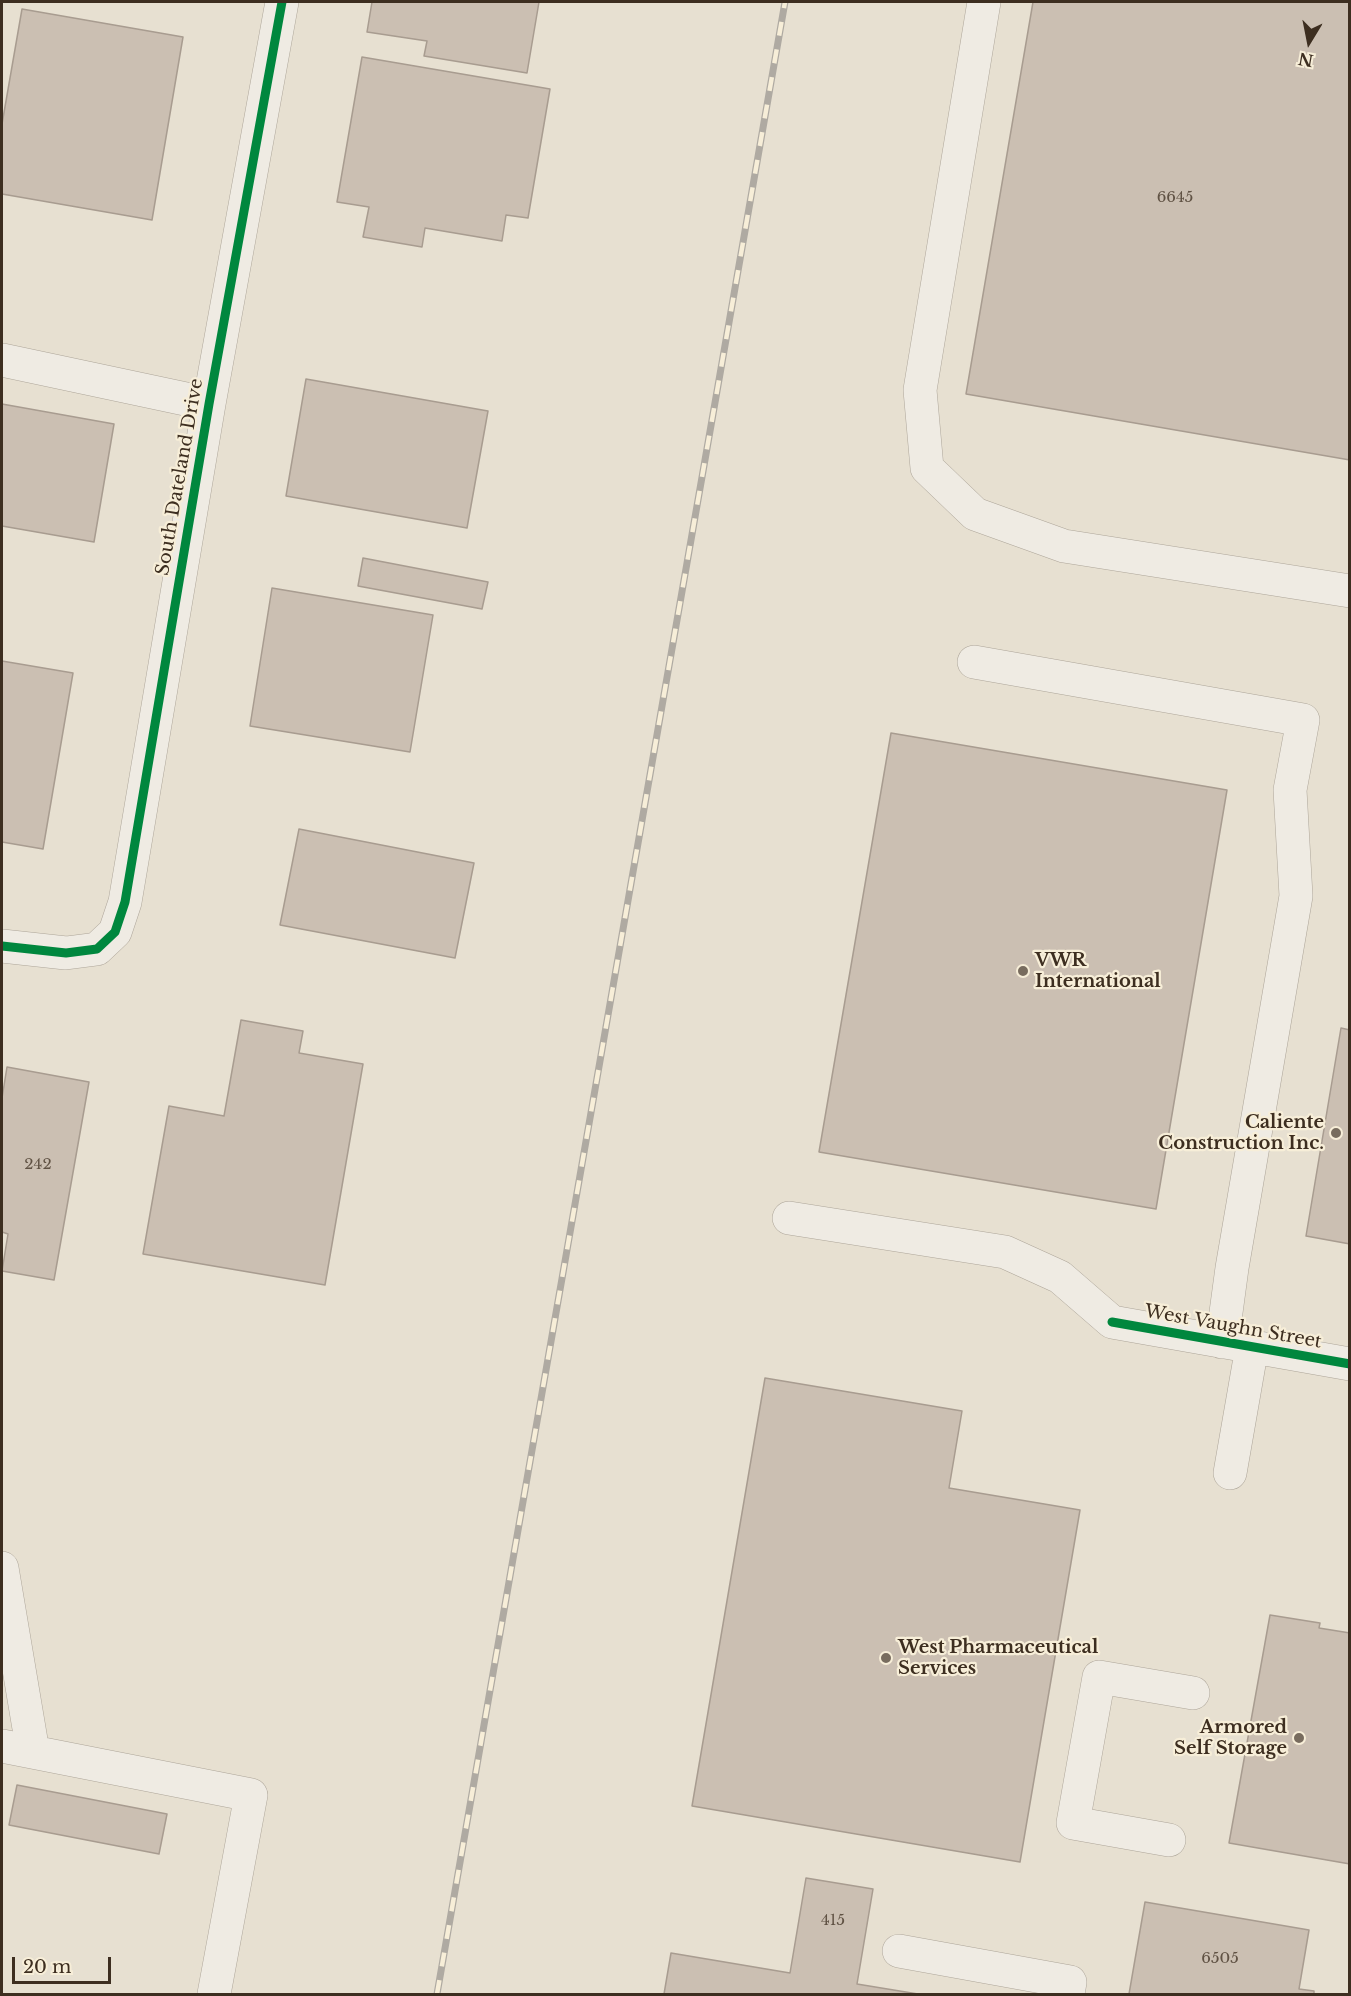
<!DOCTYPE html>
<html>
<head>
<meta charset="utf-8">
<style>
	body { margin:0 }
	#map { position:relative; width:1351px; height:1996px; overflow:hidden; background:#e7e0d1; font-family:"Libre Baskerville",serif }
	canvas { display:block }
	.frame { position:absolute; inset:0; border:3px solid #3d2e20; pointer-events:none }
	.north { position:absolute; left:1279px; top:12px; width:60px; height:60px; -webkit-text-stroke:4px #f7eed8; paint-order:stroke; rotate:190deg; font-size:16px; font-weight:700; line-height:24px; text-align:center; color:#3d2e20 }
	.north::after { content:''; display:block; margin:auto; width:21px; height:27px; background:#3d2e20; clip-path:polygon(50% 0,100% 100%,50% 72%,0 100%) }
	.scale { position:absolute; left:12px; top:1957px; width:99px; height:27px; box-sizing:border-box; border:3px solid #3d2e20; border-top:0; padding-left:8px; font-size:18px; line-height:21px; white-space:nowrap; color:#3d2e20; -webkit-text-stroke:4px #f7eed8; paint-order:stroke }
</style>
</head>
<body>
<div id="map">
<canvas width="1351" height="1996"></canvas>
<div class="frame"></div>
<div class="north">N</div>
<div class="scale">20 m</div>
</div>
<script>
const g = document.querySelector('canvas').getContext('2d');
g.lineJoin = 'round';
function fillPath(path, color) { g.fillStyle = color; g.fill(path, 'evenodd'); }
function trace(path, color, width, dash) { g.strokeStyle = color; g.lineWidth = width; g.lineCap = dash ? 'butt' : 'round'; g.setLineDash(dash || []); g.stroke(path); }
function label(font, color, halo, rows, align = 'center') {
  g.font = font + ' "Libre Baskerville",serif'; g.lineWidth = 4.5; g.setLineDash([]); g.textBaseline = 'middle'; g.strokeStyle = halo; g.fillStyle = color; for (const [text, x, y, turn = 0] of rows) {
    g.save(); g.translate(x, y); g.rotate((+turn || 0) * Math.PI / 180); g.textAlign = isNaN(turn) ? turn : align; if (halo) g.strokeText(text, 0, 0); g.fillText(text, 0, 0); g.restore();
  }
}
const building = new Path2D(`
	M372,2H539L527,73L424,56L427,41L367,32Z
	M1033,2H1350V460L966,394Z
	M22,9L183,37L152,220L2,194V124Z
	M362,57L550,89L528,218L506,215L502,241L425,228L422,247L363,237L369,207L337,202Z
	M306,379L488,411L467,528L286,496Z
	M2,404L114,424L94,542L2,526Z
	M363,558L488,582L482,609L358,586Z
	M272,588L433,615L410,752L250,726Z
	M2,661L73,673L43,849L2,842Z
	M891,733L1227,790L1156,1209L819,1152Z
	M299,829L474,863L455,958L280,925Z
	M241,1020L303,1031L299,1053L363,1064L325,1285L143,1254L169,1106L224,1116Z
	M1341,1028L1350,1030V1244L1306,1236Z
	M7,1067L89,1082L54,1280L2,1271L8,1234L2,1232V1098Z
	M765,1378L962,1411L949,1488L1080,1510L1020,1862L692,1806Z
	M1270,1615L1320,1623L1319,1628L1350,1633V1864L1229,1843Z
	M17,1785L167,1814L159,1854L9,1825Z
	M806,1878L873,1889L857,1984L918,1994H664L671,1953L790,1973Z
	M1145,1902L1309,1930L1299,1989L1314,1991V1994H1129Z`);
fillPath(building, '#cbbfb2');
trace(building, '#a89c90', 1.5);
const minor = new Path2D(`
	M984,2L920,390L927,468L975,514L1064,546L1350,591
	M2,360L209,404
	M974,662L1303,720L1290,790L1296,896L1232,1268L1222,1342
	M2,946L66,953L97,949L115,932L125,902L209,404L282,2
	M789,1218L1005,1252L1060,1277L1112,1322L1350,1364
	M1230,1473L1252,1347
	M2,1568L33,1752
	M2,1746L251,1795L214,1994
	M1169,1840L1073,1823L1099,1677L1193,1693
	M899,1951L1070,1982L1068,1994`);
trace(minor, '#ada599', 34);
trace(minor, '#efebe3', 33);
const rail = new Path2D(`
	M437,1994L785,2`);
trace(rail, '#afaaa2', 7);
trace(rail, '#f7eed8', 4.5, [14]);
trace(new Path2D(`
	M2,946L66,953L97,949L115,932L125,902L209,404L282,2
	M1112,1322L1350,1364`), '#00873e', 9);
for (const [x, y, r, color] of [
	[1023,971,6,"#786c5e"],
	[1336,1133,6,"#786c5e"],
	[886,1658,6,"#786c5e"],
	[1299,1738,6,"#786c5e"]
]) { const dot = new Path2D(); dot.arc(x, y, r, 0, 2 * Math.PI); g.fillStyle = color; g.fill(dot); trace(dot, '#f7eed8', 2); }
label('15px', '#605244', null, [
	["6645",1175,198],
	["242",38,1165],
	["415",833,1921],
	["6505",1220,1959]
]);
label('18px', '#3d2e20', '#f7eed8', [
	["South Dateland Drive",180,477,-80],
	["West Vaughn Street",1233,1327,10]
]);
label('bold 18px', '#3d2e20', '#f7eed8', [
	["VWR",1035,961],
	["International",1035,982],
	["Caliente",1324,1123,"right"],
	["Construction Inc.",1324,1144,"right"],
	["West Pharmaceutical",898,1648],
	["Services",898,1669],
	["Armored",1287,1728,"right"],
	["Self Storage",1287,1749,"right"]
], 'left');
</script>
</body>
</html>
